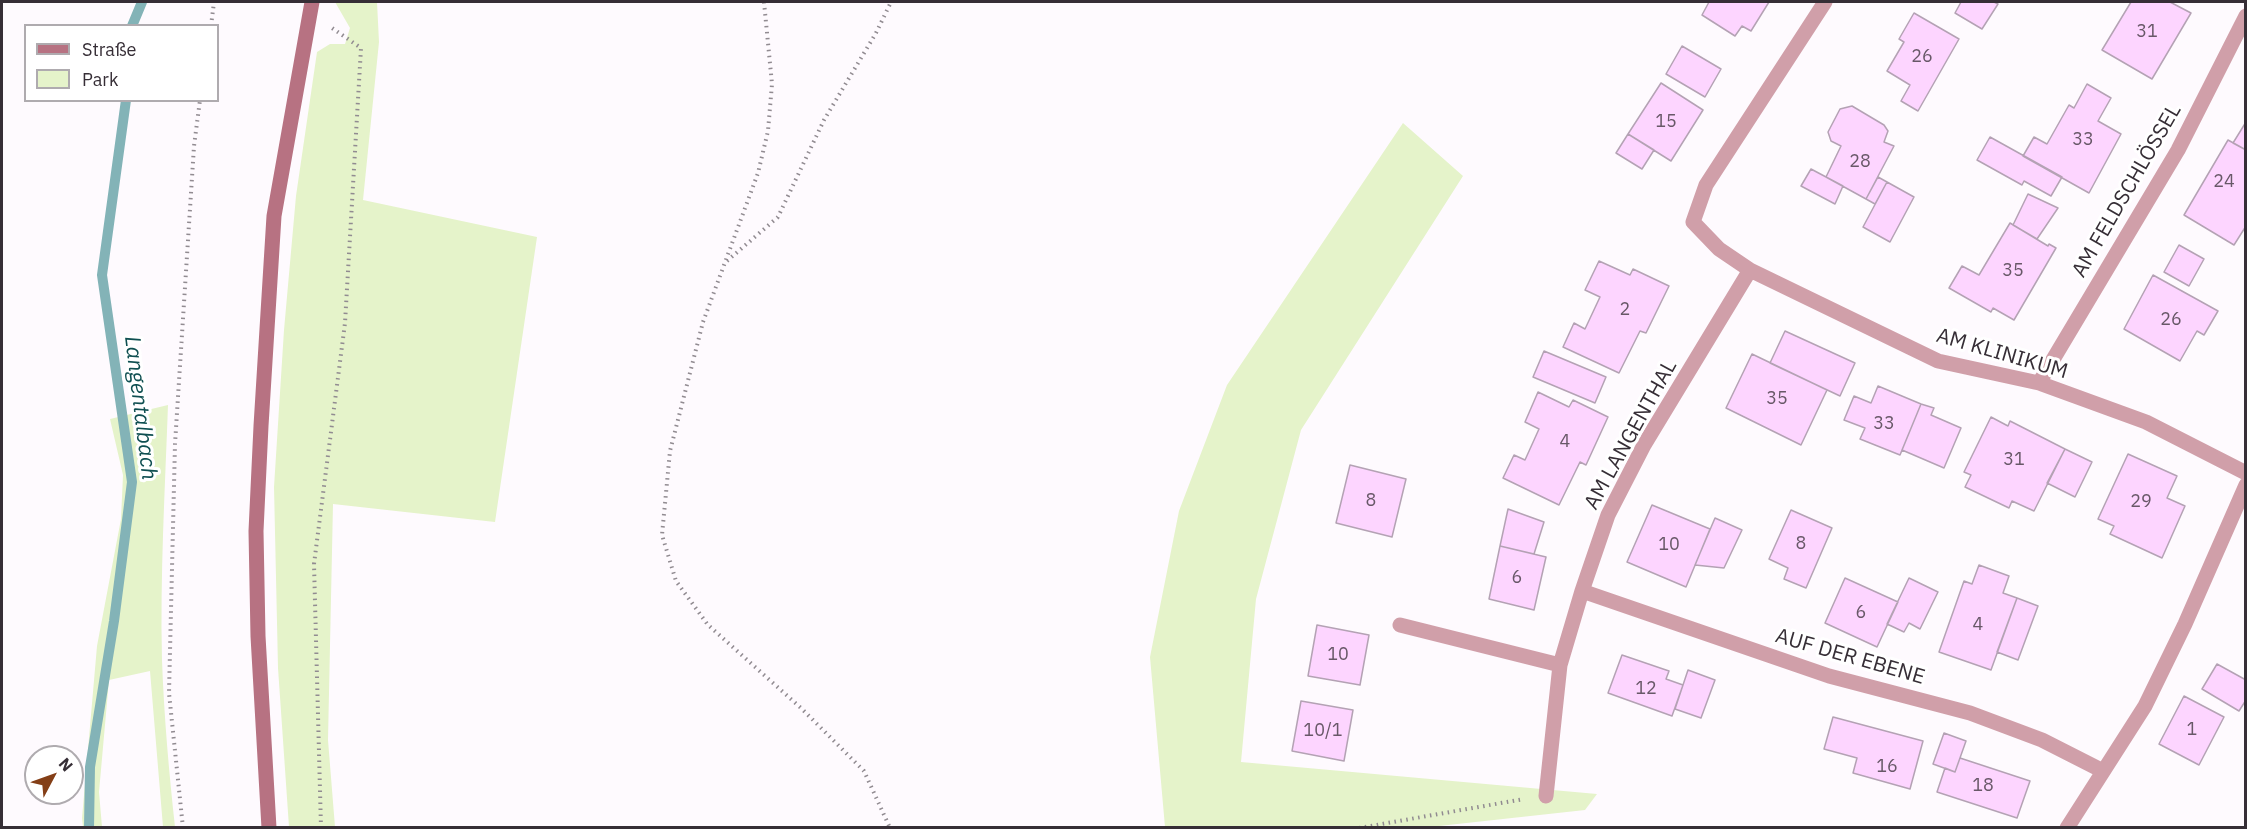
<!DOCTYPE html>
<html>
<head>
<meta charset="utf-8">
<style>
	body { margin:0 }
	#map { position:relative; width:2247px; height:829px; overflow:hidden; background:#fefafe; font-family:"IBM Plex Sans",sans-serif }
	canvas { display:block }
	.frame { position:absolute; inset:0; border:3px solid #362e36; pointer-events:none }
	.legend { position:absolute; left:24px; top:24px; width:195px; height:78px; box-sizing:border-box; background:#fff; border:2px solid #afabaf; margin:0; padding:8px 10px; list-style:none; font-size:18px; color:#362e36 }
	.legend li { display:flex; align-items:center; gap:12px; height:30px }
	.legend b { width:30px; border:2px solid #afabaf }
	.north { position:absolute; left:24px; top:745px; width:60px; height:60px; box-sizing:border-box; background:#fff; border:2px solid #afabaf; border-radius:50%; rotate:49deg; font-size:16px; font-weight:700; line-height:24px; text-align:center; color:#362e36 }
	.north::after { content:''; display:block; margin:auto; width:21px; height:27px; background:#843f17; clip-path:polygon(50% 0,100% 100%,50% 72%,0 100%) }
</style>
</head>
<body>
<div id="map">
<canvas width="2247" height="829"></canvas>
<div class="frame"></div>
<ul class="legend">
<li><b style="height:8px;background:#b77282"></b>Straße</li>
<li><b style="height:16px;background:#e5f3ca"></b>Park</li>
</ul>
<div class="north">N</div>
</div>
<script>
const g = document.querySelector('canvas').getContext('2d');
g.lineJoin = 'round';
function fillPath(path, color) { g.fillStyle = color; g.fill(path, 'evenodd'); }
function trace(path, color, width, dash) { g.strokeStyle = color; g.lineWidth = width; g.lineCap = dash ? 'butt' : 'round'; g.setLineDash(dash || []); g.stroke(path); }
function label(font, color, halo, rows, align = 'center') {
  g.font = font + ' "IBM Plex Sans",sans-serif'; g.lineWidth = 6; g.setLineDash([]); g.textBaseline = 'middle'; g.strokeStyle = halo; g.fillStyle = color; for (const [text, x, y, turn = 0] of rows) {
    g.save(); g.translate(x, y); g.rotate((+turn || 0) * Math.PI / 180); g.textAlign = isNaN(turn) ? turn : align; if (halo) g.strokeText(text, 0, 0); g.fillText(text, 0, 0); g.restore();
  }
}
fillPath(new Path2D(`
	M335,2H377L379,42L363,200L537,237L495,522L333,504L328,740L335,827H289L278,668L274,487L284,330L296,196L317,52L330,44H345L350,28Z
	M1403,123L1463,176L1301,430L1256,599L1241,762L1597,794L1585,810L1430,827H1165L1150,657L1179,511L1227,385Z
	M168,405C165,489 160,575 162,660C164,716 169,772 175,827H163L150,671L109,680L99,792L102,827H83L82,818L97,646L121,519L123,475L110,419Z`), '#e5f3ca');
trace(new Path2D(`
	M132,26L142,2
	M89,828L90,767L114,621L132,482L102,275L126,100`), '#83b3b7', 10);
const building = new Path2D(`
	M1709,2H1769L1751,31L1742,26L1735,36L1702,15Z
	M1961,2H1994L1998,4L1982,29L1955,13Z
	M2131,2H2170L2191,13L2152,79L2102,50Z
	M1914,13L1959,39L1918,111L1901,101L1910,85L1887,71L1904,42L1899,39Z
	M1682,46L1721,69L1705,97L1666,74Z
	M1661,83L1703,110L1671,161L1628,134Z
	M2087,84L2111,98L2098,121L2121,134L2089,193L2023,156L2034,137L2047,144L2069,105L2074,108Z
	M1852,106L1884,125L1888,131L1884,142L1894,146L1866,199L1826,177L1841,146L1831,141L1828,132L1840,109Z
	M2246,122V150L2233,143Z
	M1628,134L1654,150L1642,169L1616,153Z
	M1990,137L2062,177L2051,196L2024,181L2022,185L1977,160Z
	M2228,140L2246,150V226L2234,245L2184,215Z
	M1811,169L1843,186L1835,204L1801,186Z
	M1878,177L1887,182L1875,204L1866,199Z
	M1887,182L1914,197L1890,242L1863,227Z
	M2028,194L2058,208L2037,239L2013,225Z
	M2010,223L2048,246L2049,244L2056,248L2014,320L1993,308L1991,312L1949,288L1962,266L1979,275Z
	M2179,245L2204,259L2189,286L2164,272Z
	M1599,261L1630,275L1633,269L1669,286L1646,333L1640,331L1619,373L1563,347L1574,323L1585,329L1600,297L1585,290Z
	M2153,275L2218,311L2204,335L2197,331L2180,361L2124,329Z
	M1785,331L1855,363L1840,396L1770,363Z
	M1544,351L1606,377L1595,403L1533,377Z
	M1752,354L1827,390L1801,445L1726,408Z
	M1878,386L1921,404L1900,455L1860,439L1865,428L1844,420L1854,396L1871,403Z
	M1538,392L1569,407L1573,400L1608,417L1586,465L1580,462L1559,505L1503,478L1514,455L1525,460L1539,429L1525,422Z
	M1921,404L1934,408L1931,415L1961,428L1944,468L1902,450Z
	M1991,417L2008,426L2010,421L2065,449L2034,511L2012,501L2009,508L1965,487L1971,475L1964,472Z
	M2065,449L2092,462L2075,497L2047,483Z
	M2128,454L2177,476L2167,498L2185,506L2162,558L2110,534L2114,526L2098,519Z
	M1350,465L1406,479L1392,537L1336,523Z
	M1652,505L1710,529L1686,587L1627,562Z
	M1508,509L1544,522L1534,554L1500,546Z
	M1791,510L1832,528L1806,588L1784,579L1788,568L1769,559Z
	M1715,518L1742,530L1724,568L1695,565Z
	M1500,546L1546,557L1534,610L1489,599Z
	M1979,565L2009,576L2003,593L2017,598L1991,670L1939,652L1964,581L1972,584Z
	M1845,578L1898,602L1877,647L1825,623Z
	M1909,578L1938,592L1920,629L1909,623L1904,632L1887,624Z
	M2017,598L2038,606L2018,660L1997,652Z
	M1317,625L1369,635L1360,685L1308,676Z
	M1622,655L1669,671L1666,679L1683,685L1672,716L1608,693Z
	M2217,664L2246,680V700L2239,711L2202,689Z
	M1688,670L1715,680L1701,718L1675,709Z
	M2184,696L2224,717L2199,765L2159,744Z
	M1301,701L1353,710L1344,761L1292,751Z
	M1833,717L1923,741L1910,789L1853,773L1857,758L1824,749Z
	M1944,733L1966,741L1955,772L1933,764Z
	M1960,758L2030,781L2017,818L1937,792L1945,768L1955,772Z`);
fillPath(building, '#fdd5ff');
trace(building, '#b4a2b4', 1.5);
trace(new Path2D(`
	M764,2L772,84L768,131L758,173L703,322L670,451L662,535L676,581L708,625L802,709L864,771L890,828
	M211,26L214,2
	M727,261L778,217L824,120L876,33L891,2
	M183,828L169,693L175,444L194,146L200,100
	M321,828L314,564L345,323L361,48L332,28
	M1359,828L1524,799`), '#918b91', 4, [1.5, 4.5]);
trace(new Path2D(`
	M1825,2L1706,185L1693,222L1719,249L1750,270L1938,361L2039,383L2146,422L2246,473
	M2039,383L2178,150L2246,16
	M1582,591L1829,676L1970,713L2042,740L2103,771
	M1400,625L1560,665
	M1546,796L1560,665L1582,591L1608,515L1644,445L1750,270
	M2067,828L2145,706L2185,624L2246,485`), '#d09fa9', 15);
trace(new Path2D(`
	M269,828L258,636L256,531L261,426L274,216L312,2`), '#b77282', 15);
label('18px', '#685868', null, [
	["31",2147,32],
	["26",1922,57],
	["15",1666,122],
	["33",2083,140],
	["28",1860,162],
	["24",2224,182],
	["35",2013,271],
	["2",1625,310],
	["26",2171,320],
	["35",1777,399],
	["33",1884,424],
	["4",1565,442],
	["31",2014,460],
	["8",1371,501],
	["29",2141,502],
	["8",1801,544],
	["10",1669,545],
	["6",1517,578],
	["6",1861,613],
	["4",1978,625],
	["10",1338,655],
	["12",1646,689],
	["1",2192,730],
	["10/1",1323,731],
	["16",1887,767],
	["18",1983,786]
]);
label('21px', '#362e36', '#fff', [
	["AM FELDSCHLÖSSEL",2127,191,-60],
	["AM KLINIKUM",2002,354,16],
	["AM LANGENTHAL",1631,435,-61],
	["AUF DER EBENE",1850,657,16]
]);
label('italic 22px', '#0f4f51', '#fff', [
	["Langentalbach",140,408,83]
]);
</script>
</body>
</html>
